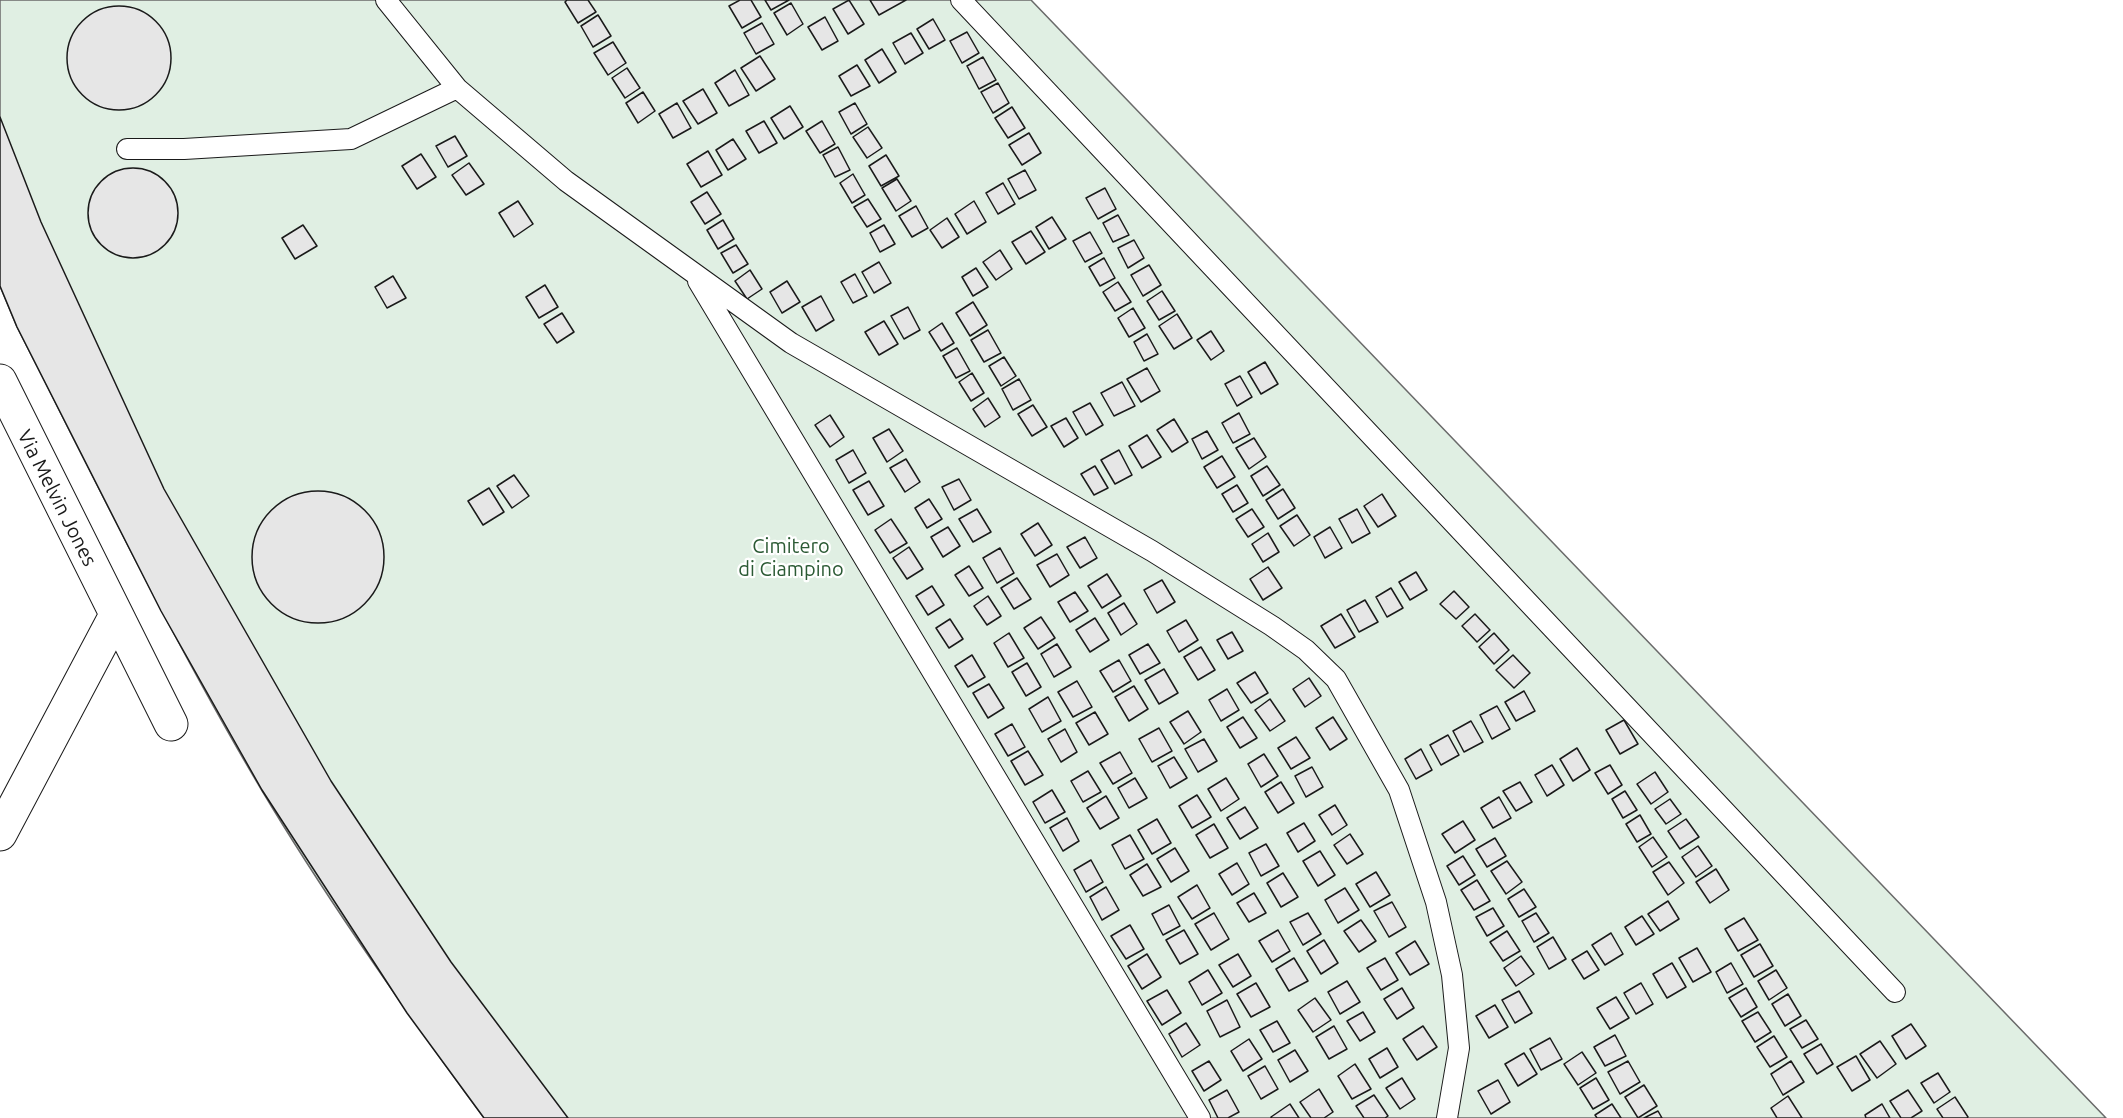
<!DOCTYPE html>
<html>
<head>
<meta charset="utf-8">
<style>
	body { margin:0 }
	canvas { display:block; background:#fff }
</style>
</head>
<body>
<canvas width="2123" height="1118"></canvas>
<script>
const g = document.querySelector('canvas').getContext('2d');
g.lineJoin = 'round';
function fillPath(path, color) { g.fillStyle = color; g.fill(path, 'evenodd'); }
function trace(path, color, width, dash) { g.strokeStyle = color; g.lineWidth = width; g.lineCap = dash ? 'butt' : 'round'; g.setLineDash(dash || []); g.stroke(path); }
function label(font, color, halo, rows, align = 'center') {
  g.font = font + ' Ubuntu,sans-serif'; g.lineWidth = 4.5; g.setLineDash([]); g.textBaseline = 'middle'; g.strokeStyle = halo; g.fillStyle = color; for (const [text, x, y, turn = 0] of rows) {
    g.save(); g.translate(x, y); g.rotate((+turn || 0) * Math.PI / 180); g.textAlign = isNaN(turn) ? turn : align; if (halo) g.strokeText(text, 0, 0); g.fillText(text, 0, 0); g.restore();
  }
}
const green = new Path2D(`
	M0,0H1031L2106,1118H484C406,1012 329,903 261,789C172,639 96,482 17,327L0,286Z`);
fillPath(green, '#e0efe3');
trace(green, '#6a6a6a', 1.5);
const building = new Path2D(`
	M567,0H588L596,12L578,23L565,2Z
	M740,0H751L761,17L742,28L729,6Z
	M765,0H789L771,10Z
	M849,0L864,24L848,34L833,9Z
	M870,0H906L879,15Z
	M791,3L803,24L787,35L774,13Z
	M67 58a52 52 0 1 1 104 0a52 52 0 1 1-104 0Z
	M598,15L611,36L593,47L581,26Z
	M825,17L838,41L822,50L808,27Z
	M933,19L945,40L929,49L917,29Z
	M762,23L774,44L756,54L744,33Z
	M967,32L979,53L962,63L950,41Z
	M911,33L923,53L905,64L893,43Z
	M613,42L626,63L608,75L594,53Z
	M882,49L896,72L879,83L865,60Z
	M760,56L775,79L756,91L741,68Z
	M983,57L996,80L979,89L967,66Z
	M857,65L870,86L851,96L839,76Z
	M627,68L640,88L625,98L612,78Z
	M735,70L749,95L729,106L715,83Z
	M998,83L1009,103L993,113L981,92Z
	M703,89L717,113L698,124L683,101Z
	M643,92L655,111L638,123L626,103Z
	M677,103L691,128L673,138L659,114Z
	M855,103L867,124L851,134L839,112Z
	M790,106L803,127L784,139L771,118Z
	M1012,107L1025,128L1008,138L995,118Z
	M0,117L41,222L164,489L331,781L451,962L568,1118H484L407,1013L262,790L161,611L17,327L0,286Z
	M764,121L777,143L759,153L746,131Z
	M822,121L835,144L820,153L806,131Z
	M868,127L882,148L867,158L853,137Z
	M1029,133L1041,153L1022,165L1009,145Z
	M455,136L467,156L448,167L436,146Z
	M733,139L746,159L728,170L716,150Z
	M838,147L850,170L835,177L823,155Z
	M708,151L722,175L701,187L687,164Z
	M421,154L436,177L417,189L402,166Z
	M886,155L899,176L881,186L869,166Z
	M469,163L484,184L466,195L452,175Z
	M88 213a45 45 0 1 1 90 0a45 45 0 1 1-90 0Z
	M1025,170L1036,190L1019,199L1008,179Z
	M853,174L865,195L852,203L840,183Z
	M897,179L911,201L896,211L882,188Z
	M1003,183L1015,204L998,214L986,193Z
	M1105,188L1116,209L1098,219L1086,198Z
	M707,192L721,214L705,224L691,202Z
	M868,199L881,219L867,227L854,207Z
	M518,201L533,224L514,237L499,213Z
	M974,201L986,222L967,234L955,214Z
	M916,206L928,228L912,237L899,216Z
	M1118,215L1129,235L1113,242L1103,223Z
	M1052,217L1066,239L1049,249L1036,227Z
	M947,218L959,237L942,248L930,230Z
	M723,220L734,239L718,249L707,230Z
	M303,225L317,246L295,259L282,238Z
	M884,225L895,244L880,252L870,233Z
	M1031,231L1045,252L1026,264L1012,242Z
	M1090,232L1102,253L1085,262L1073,241Z
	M1134,240L1144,258L1128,268L1118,248Z
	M736,245L748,264L733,273L721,253Z
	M1000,250L1012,269L996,280L983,262Z
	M1104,258L1115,278L1100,286L1089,267Z
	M879,262L891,283L874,293L862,272Z
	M1149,265L1161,285L1143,296L1131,275Z
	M976,268L988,287L973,296L962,277Z
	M750,270L762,289L747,299L735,281Z
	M855,274L867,296L853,303L841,282Z
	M393,276L406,298L387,308L375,287Z
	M787,281L800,302L782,313L770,292Z
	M1118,282L1131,302L1115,311L1103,292Z
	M545,285L558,307L539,318L526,297Z
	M1162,291L1175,311L1159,320L1147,301Z
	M821,296L834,320L816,331L802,307Z
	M973,302L987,325L970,336L956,313Z
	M908,307L920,330L904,339L891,316Z
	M1133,308L1145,328L1129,337L1118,318Z
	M562,313L574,332L557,343L544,324Z
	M1177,314L1192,338L1174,349L1159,326Z
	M884,321L898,344L879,355L865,332Z
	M942,323L954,343L941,351L929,332Z
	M988,330L1001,353L984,362L971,340Z
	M1211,331L1224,351L1211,360L1197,340Z
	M1147,334L1158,354L1144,361L1134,342Z
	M957,348L970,371L956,378L943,356Z
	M1004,357L1016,376L1001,386L989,366Z
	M1265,362L1278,384L1261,394L1248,372Z
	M1147,368L1160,391L1141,402L1127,379Z
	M972,373L984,393L971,401L959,382Z
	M1240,376L1252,397L1237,406L1225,384Z
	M1019,379L1031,400L1013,410L1002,389Z
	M1122,382L1135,406L1114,416L1101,393Z
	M988,398L1000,417L985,427L973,409Z
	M1090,403L1103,425L1086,435L1073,412Z
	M1033,405L1047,427L1032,436L1018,414Z
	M1239,413L1250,434L1233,443L1222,423Z
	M830,415L844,437L830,447L815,425Z
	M1066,418L1078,438L1064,447L1051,426Z
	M1174,419L1188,442L1172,452L1157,430Z
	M889,429L903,451L887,462L873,438Z
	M1207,431L1218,450L1202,459L1192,439Z
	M1147,435L1161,457L1142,468L1129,446Z
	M1254,438L1266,457L1249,469L1236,448Z
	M853,450L866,473L849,483L836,460Z
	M1119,450L1132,475L1115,484L1101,460Z
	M1222,456L1235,477L1217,488L1204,467Z
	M906,459L920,482L905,492L890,468Z
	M1095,466L1108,488L1094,495L1081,474Z
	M1267,466L1280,485L1263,496L1251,476Z
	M514,475L529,496L512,508L497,486Z
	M959,479L971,500L954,510L942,487Z
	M869,481L884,506L868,515L853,490Z
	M1237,485L1248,503L1233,512L1222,494Z
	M489,488L504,512L483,525L468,501Z
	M1283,489L1295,508L1278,519L1266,500Z
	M252 557a66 66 0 1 1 132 0a66 66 0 1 1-132 0Z
	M1382,494L1396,516L1378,527L1364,506Z
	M929,499L942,519L927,528L915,508Z
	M977,509L991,532L973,542L959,519Z
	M1252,509L1264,527L1248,537L1236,519Z
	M1357,509L1370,533L1352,543L1339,519Z
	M1297,515L1310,535L1294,546L1280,526Z
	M891,519L907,543L890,553L875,530Z
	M1038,523L1052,545L1035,556L1021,534Z
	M948,527L960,546L943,557L931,537Z
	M1330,527L1342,548L1325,558L1314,537Z
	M1268,533L1279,552L1263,562L1252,544Z
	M1085,537L1097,558L1080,568L1067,547Z
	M909,547L923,569L907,579L893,558Z
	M1000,548L1014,573L997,583L983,558Z
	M1057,554L1069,575L1050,587L1037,565Z
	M969,566L983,588L969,596L955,575Z
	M1268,567L1282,588L1263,600L1250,579Z
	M1416,572L1427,590L1410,600L1399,582Z
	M1107,574L1121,596L1102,608L1088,586Z
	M1017,578L1031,599L1014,609L1001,588Z
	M1162,580L1175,602L1157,613L1144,590Z
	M932,586L944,605L928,615L916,596Z
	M1391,588L1403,608L1387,617L1376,597Z
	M1454,591L1469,607L1456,619L1440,604Z
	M1075,592L1088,611L1070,622L1058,602Z
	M988,596L1001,616L987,625L974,606Z
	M1365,600L1378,622L1359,632L1347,610Z
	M1124,603L1137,624L1121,635L1108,613Z
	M1341,614L1355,637L1335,648L1321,626Z
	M1475,614L1490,630L1477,642L1462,626Z
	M1041,617L1055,638L1038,649L1024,628Z
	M1095,618L1109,640L1090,652L1076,630Z
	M950,619L963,639L949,648L936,628Z
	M1186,620L1198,640L1179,652L1167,631Z
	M1232,632L1243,651L1228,659L1217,640Z
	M1009,633L1024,658L1008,667L994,643Z
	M1494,633L1509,650L1494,664L1479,647Z
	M1057,644L1071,667L1054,677L1041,654Z
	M1148,644L1160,663L1140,674L1129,655Z
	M1201,647L1215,670L1198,680L1184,657Z
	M972,655L985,677L968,687L955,666Z
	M1513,655L1530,673L1514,688L1496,670Z
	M1119,660L1131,681L1113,692L1100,671Z
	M1027,663L1041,687L1026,696L1012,672Z
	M1164,669L1178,693L1159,704L1145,680Z
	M1255,672L1268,693L1251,703L1237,683Z
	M1309,678L1321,696L1305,707L1293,689Z
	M1077,681L1092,707L1073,717L1058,692Z
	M989,684L1004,708L988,718L973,693Z
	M1134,686L1148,709L1129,721L1115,697Z
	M1227,689L1239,710L1221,721L1209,700Z
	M1524,691L1535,711L1516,721L1505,702Z
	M1048,697L1061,721L1042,732L1029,709Z
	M1270,699L1285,721L1270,731L1255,710Z
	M1497,706L1510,729L1492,739L1480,715Z
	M1188,711L1201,732L1184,744L1170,722Z
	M1095,712L1108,734L1089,745L1076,723Z
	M1243,717L1257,738L1240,748L1227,727Z
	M1333,717L1347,739L1330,750L1316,728Z
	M1624,720L1638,744L1620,754L1606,730Z
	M1471,721L1483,742L1464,752L1453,731Z
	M1012,724L1025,747L1008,756L995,734Z
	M1159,728L1172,751L1152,762L1139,739Z
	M1065,729L1077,752L1061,762L1048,739Z
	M1448,735L1459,755L1441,765L1430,745Z
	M1296,737L1310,758L1291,769L1278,748Z
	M1204,739L1217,761L1198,772L1185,749Z
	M1577,748L1590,770L1573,781L1560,759Z
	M1421,749L1432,770L1416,779L1405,759Z
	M1028,751L1043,775L1025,785L1011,761Z
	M1120,752L1132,773L1113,784L1100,763Z
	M1264,754L1278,776L1261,787L1248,764Z
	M1174,757L1187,778L1170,788L1158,766Z
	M1552,765L1564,785L1547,796L1535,775Z
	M1610,765L1622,785L1608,794L1595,773Z
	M1312,767L1323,787L1306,797L1295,776Z
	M1088,771L1101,792L1083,802L1071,781Z
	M1655,772L1668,792L1651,804L1637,784Z
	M1135,778L1147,798L1129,808L1118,788Z
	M1226,778L1239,799L1221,811L1208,789Z
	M1281,782L1294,803L1278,813L1265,792Z
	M1520,782L1532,802L1516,811L1503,791Z
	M1052,790L1065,812L1045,823L1033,802Z
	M1625,791L1637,810L1623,818L1612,799Z
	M1197,795L1211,817L1192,828L1179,806Z
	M1106,796L1119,818L1100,829L1087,808Z
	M1499,797L1511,818L1493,828L1481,808Z
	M1670,799L1681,814L1666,824L1655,809Z
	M1335,805L1347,825L1332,835L1319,815Z
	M1245,807L1258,828L1240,839L1227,818Z
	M1640,815L1651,834L1637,842L1626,824Z
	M1067,818L1079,841L1063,851L1050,828Z
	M1157,819L1171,843L1152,854L1138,830Z
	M1686,819L1699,837L1680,849L1668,831Z
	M1463,821L1475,840L1455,853L1442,834Z
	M1304,823L1315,841L1298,852L1287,833Z
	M1214,824L1228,848L1210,858L1196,835Z
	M1350,834L1363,854L1347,864L1334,845Z
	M1130,835L1144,859L1125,869L1112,845Z
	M1653,837L1667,857L1652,867L1639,847Z
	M1495,838L1506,856L1487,867L1476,849Z
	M1266,844L1279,866L1261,876L1249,853Z
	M1698,846L1712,866L1696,877L1682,857Z
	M1175,848L1189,871L1171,882L1157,859Z
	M1320,851L1335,875L1318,886L1303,861Z
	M1463,856L1475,875L1459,885L1447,866Z
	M1091,860L1103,882L1086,892L1074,870Z
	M1507,861L1522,882L1506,894L1491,871Z
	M1669,862L1684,883L1668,895L1653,872Z
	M1237,863L1249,884L1232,895L1219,874Z
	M1147,864L1161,887L1143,896L1130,875Z
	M1716,869L1729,890L1710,903L1696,882Z
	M1376,872L1390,895L1370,907L1356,884Z
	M1283,873L1298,897L1281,907L1267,883Z
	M1477,880L1490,901L1474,910L1461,890Z
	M1197,885L1210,908L1192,919L1178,897Z
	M1106,887L1119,910L1102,920L1090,897Z
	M1345,888L1359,910L1338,923L1325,900Z
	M1524,889L1536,907L1519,917L1508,899Z
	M1254,893L1266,913L1249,922L1237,903Z
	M1668,901L1679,919L1660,931L1648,914Z
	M1392,902L1406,927L1389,937L1374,911Z
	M1169,905L1180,926L1163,935L1152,914Z
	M1493,908L1504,926L1487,936L1476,917Z
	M1214,913L1229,939L1211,950L1195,924Z
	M1308,913L1321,934L1303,945L1290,922Z
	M1536,913L1549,933L1534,942L1522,921Z
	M1642,916L1654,934L1636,945L1625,927Z
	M1744,918L1758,940L1738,951L1725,929Z
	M1361,920L1376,941L1359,952L1344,931Z
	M1130,925L1144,949L1126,959L1111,936Z
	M1184,930L1198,954L1180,964L1166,940Z
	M1278,930L1290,951L1272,962L1259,941Z
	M1507,931L1520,951L1503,961L1490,942Z
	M1611,933L1623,954L1605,965L1592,945Z
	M1553,937L1566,959L1549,969L1537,947Z
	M1324,940L1338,963L1321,974L1307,951Z
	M1415,941L1429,964L1410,975L1396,953Z
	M1760,944L1773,966L1754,977L1741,955Z
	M1697,948L1711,972L1693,982L1679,958Z
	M1587,951L1599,970L1584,979L1572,960Z
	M1147,954L1161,977L1142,989L1128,966Z
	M1238,954L1251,976L1233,987L1219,965Z
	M1521,956L1534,974L1516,986L1504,968Z
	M1294,958L1308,981L1289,991L1276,969Z
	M1385,958L1398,980L1381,990L1367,968Z
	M1672,963L1686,987L1667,998L1653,974Z
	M1731,963L1743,984L1727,993L1716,972Z
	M1208,970L1222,993L1202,1005L1189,982Z
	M1776,970L1787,988L1769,1000L1758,981Z
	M1347,981L1360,1002L1340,1014L1328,992Z
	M1256,983L1270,1007L1251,1017L1237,994Z
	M1641,983L1653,1004L1636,1014L1624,993Z
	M1402,988L1414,1008L1397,1019L1384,999Z
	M1746,988L1757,1007L1741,1017L1729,998Z
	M1167,990L1181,1013L1162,1025L1147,1001Z
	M1519,991L1532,1013L1515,1023L1502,1000Z
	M1788,994L1801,1016L1785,1026L1772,1004Z
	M1616,997L1629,1018L1610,1029L1597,1008Z
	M1315,998L1331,1020L1313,1032L1298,1010Z
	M1227,1000L1240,1027L1220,1037L1207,1011Z
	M1495,1005L1508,1027L1489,1038L1476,1016Z
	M1363,1012L1375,1032L1360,1041L1347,1021Z
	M1758,1012L1771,1032L1755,1042L1742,1021Z
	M1806,1020L1818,1039L1802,1048L1790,1029Z
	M1277,1021L1290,1043L1273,1052L1260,1030Z
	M1186,1023L1200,1045L1182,1057L1169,1034Z
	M1911,1024L1926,1046L1906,1059L1892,1036Z
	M1334,1026L1347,1049L1329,1059L1316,1037Z
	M1423,1026L1437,1047L1417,1060L1403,1039Z
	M1615,1035L1626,1056L1605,1066L1594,1047Z
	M1774,1036L1787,1057L1770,1067L1757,1047Z
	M1550,1038L1562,1059L1541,1070L1530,1049Z
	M1249,1039L1262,1059L1243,1071L1231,1051Z
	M1880,1041L1896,1064L1877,1078L1860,1054Z
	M1821,1044L1833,1064L1817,1074L1804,1054Z
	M1387,1048L1398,1067L1380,1078L1369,1059Z
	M1295,1050L1308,1071L1290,1082L1278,1060Z
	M1582,1052L1596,1073L1578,1085L1564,1064Z
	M1524,1053L1537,1074L1518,1086L1505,1064Z
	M1856,1056L1870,1080L1852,1091L1837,1067Z
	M1209,1061L1221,1080L1204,1091L1192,1071Z
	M1628,1061L1640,1082L1620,1094L1608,1072Z
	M1791,1061L1804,1082L1783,1095L1771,1074Z
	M1355,1064L1371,1089L1352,1099L1338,1076Z
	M1265,1066L1278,1089L1261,1099L1248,1076Z
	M1938,1073L1950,1092L1934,1103L1921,1083Z
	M1402,1078L1415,1099L1400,1109L1386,1088Z
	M1596,1078L1609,1100L1593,1109L1580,1088Z
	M1498,1080L1510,1102L1491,1114L1478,1091Z
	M1644,1085L1657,1106L1638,1118L1625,1097Z
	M1319,1089L1333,1112L1324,1118H1311L1300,1102Z
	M1227,1090L1239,1112L1228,1118H1218L1209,1100Z
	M1908,1090L1922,1111L1911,1118H1901L1890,1101Z
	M1374,1095L1388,1116L1385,1118H1364L1356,1106Z
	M1788,1096L1802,1118H1777L1771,1108Z
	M1955,1097L1968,1117L1967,1118H1943L1937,1109Z
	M1290,1104L1299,1118H1271V1117Z
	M1612,1104L1621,1118H1597L1595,1115Z
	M1882,1104L1890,1118H1866L1865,1115Z
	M1658,1111L1662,1118H1644Z`);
fillPath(building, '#e6e6e6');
trace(building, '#1a1a1a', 1.5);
const service = new Path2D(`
	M386,0L457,88L566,181L791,343L1152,551L1272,626L1306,650L1336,679L1399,790L1436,902L1452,975L1459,1048L1447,1118
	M961,0L1895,992
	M127,149H184L351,139L457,88
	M698,281L1200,1118`);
const minor = new Path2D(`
	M0,381L171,724
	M0,834L116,615`);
trace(service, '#1a1a1a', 22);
trace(minor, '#1a1a1a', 35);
trace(service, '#fff', 20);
trace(minor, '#fff', 33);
label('20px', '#1a1a1a', '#fff', [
	["Via Melvin Jones",57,498,63]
]);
label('20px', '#2b5a34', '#fff', [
	["Cimitero",791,546],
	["di Ciampino",791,569]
]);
</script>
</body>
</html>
